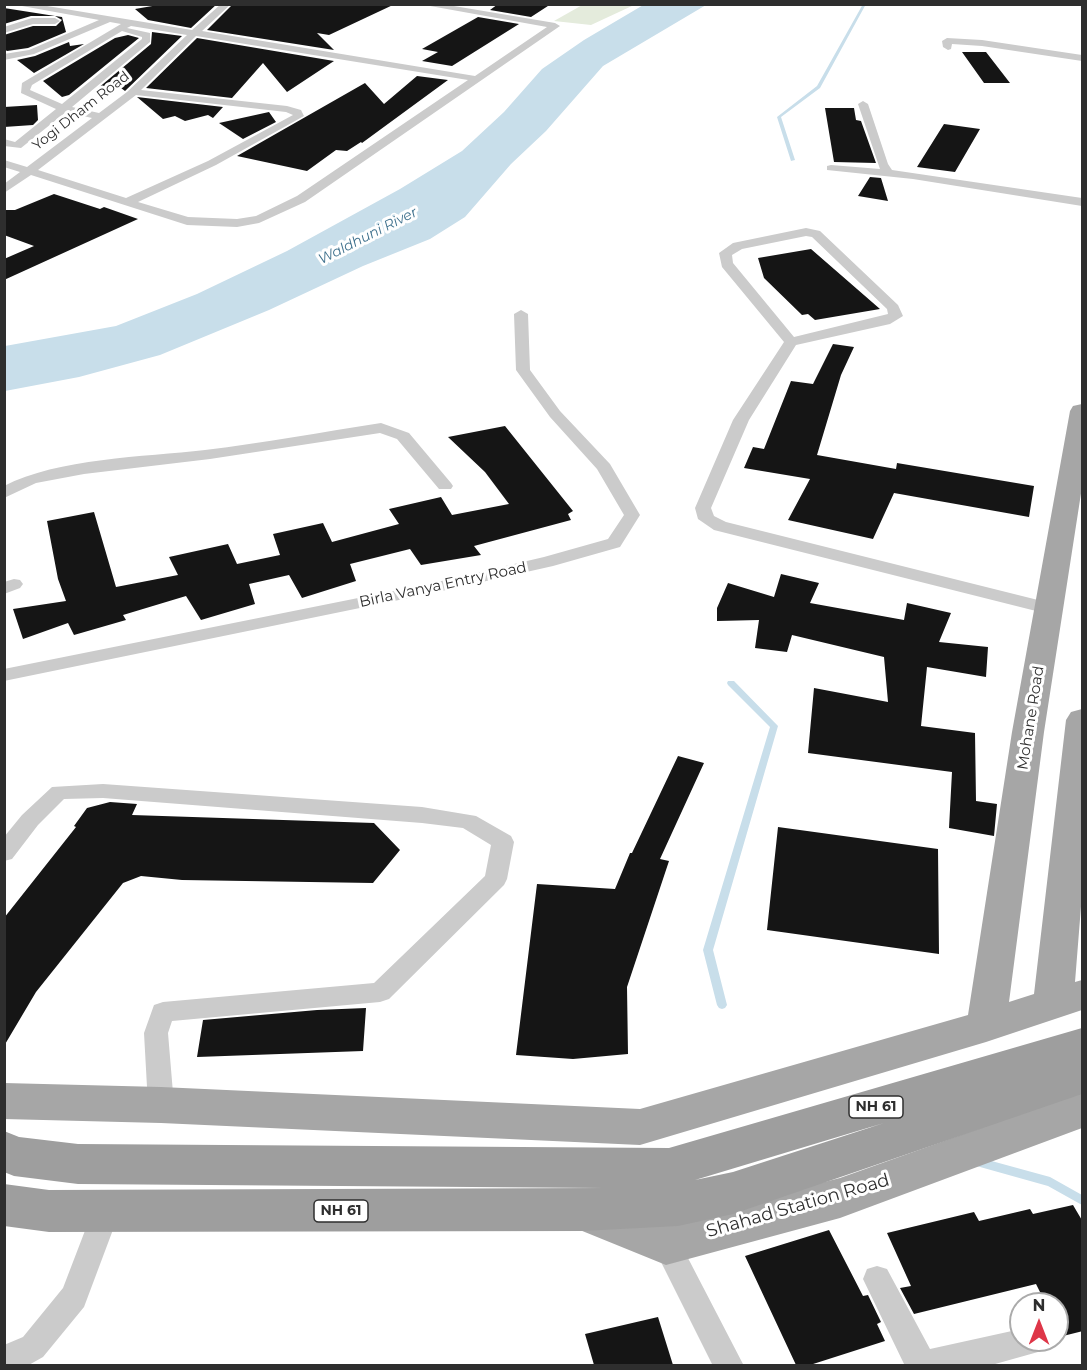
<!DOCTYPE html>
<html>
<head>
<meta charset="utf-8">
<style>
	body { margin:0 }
	#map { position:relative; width:1087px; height:1370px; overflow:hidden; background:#fff; font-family:Montserrat,sans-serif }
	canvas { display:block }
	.frame { position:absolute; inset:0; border:6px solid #2e2e2e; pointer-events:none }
	.north { position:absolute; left:1009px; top:1292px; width:60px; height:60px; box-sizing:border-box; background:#fff; border:2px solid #ababab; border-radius:50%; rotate:0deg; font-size:16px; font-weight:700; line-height:24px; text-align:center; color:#2e2e2e }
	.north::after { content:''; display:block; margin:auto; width:21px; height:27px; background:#de3648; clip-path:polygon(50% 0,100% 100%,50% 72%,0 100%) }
</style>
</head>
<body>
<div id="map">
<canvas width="1087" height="1370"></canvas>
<div class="frame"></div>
<div class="north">N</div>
</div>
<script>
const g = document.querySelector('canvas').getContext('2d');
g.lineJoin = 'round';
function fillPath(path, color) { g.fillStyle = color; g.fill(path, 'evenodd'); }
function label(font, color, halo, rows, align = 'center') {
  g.font = font + ' Montserrat,sans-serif'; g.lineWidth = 6; g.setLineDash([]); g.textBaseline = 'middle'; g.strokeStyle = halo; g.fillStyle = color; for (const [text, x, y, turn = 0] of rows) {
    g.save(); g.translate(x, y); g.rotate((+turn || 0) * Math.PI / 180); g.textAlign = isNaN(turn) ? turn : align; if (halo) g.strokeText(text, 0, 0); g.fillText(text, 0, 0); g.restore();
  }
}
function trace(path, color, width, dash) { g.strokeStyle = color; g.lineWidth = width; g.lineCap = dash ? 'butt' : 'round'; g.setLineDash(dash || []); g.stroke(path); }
fillPath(new Path2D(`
	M584,4H634V5L591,25L554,21Z`), '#e4ebdc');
fillPath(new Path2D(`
	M645,4L706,5L603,66L546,131L511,164L465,217L430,239L363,266L269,310L160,355L79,377L5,391V346L116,326L197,294L287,251L400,189L462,151L504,112L542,69L584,40Z`), '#c8deea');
fillPath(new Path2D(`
	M863,4H866L820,88L781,117L795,160L791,161L777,117L817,86Z
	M728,681H734L778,726L713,950L727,1005L725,1008L722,1009L719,1008L717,1005L703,950L770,727L728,685L727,683Z
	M977,1157L1050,1177L1082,1195V1205L1048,1186L973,1165L972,1162L973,1159Z`), '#c8deea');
fillPath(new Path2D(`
	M164,4H217L191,28L148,20L135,9Z
	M233,4H395L329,35L317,33L334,50L207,30Z
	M498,4H551L531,17L490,10Z
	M4,8L55,16H31L4,24Z
	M55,16L62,17L66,32L28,48L7,51L4,49V35L33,26H56L62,20Z
	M478,17L519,24L452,66L422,61L438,52L422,49Z
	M152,32L182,36L125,91L117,85L97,89L151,44Z
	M128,35L139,38L69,95L62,97L43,81L115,38Z
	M197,38L334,61L287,92L263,63L232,98L146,88Z
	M69,42L70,46L84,44L34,73L17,60L35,56Z
	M962,52H986L1010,83H984Z
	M417,76L448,80L362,143L361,142L347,151L336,150L307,171L237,156L365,83L384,104Z
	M137,97L223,107L213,118L208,115L185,121L175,116L163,119Z
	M37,105L38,120L33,125L4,127V107Z
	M825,108H854L856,120L861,121L876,163L834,162Z
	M269,112L276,122L243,139L219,123Z
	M944,124L980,129L955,172L917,167Z
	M870,177L881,178L888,201L858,196Z
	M54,194L100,209L104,207L138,219L4,280V259L34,246L4,235V210H15Z
	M811,249L880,309L815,320L808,314L802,315L764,278L758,258Z
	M833,344L854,347L841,375L817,455L896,469L897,463L1034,486L1029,517L894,493L873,539L788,520L810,479L744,468L753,447L764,449L791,381L813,384Z
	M505,426L573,511L568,514L571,520L474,546L481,555L421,565L410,549L350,564L356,581L302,598L289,575L249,584L255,604L201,620L186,596L123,615L126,620L74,635L68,623L23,639L13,609L66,601L58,579L47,521L94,512L116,587L178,575L169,557L228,544L237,564L280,555L273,534L323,523L332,542L399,524L389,509L441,497L452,515L509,504L485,472L448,437Z
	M781,574L819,583L810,603L904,620L907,603L951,613L939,642L988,647L986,677L927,667L921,726L975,733L976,801L997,804L994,836L949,828L952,772L808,753L814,688L888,702L884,657L792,635L787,652L755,648L759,620L717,621V608L728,583L774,597Z
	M678,756L704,763L660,859L669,861L627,987L628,1054L573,1059L516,1055L537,884L615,889L630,853H632Z
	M110,802L137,804L132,815L374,823L400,850L373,883L182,880L141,876L123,883L36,992L4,1046V918L76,827L74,826L87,808Z
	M778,827L938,849L939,954L767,930Z
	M366,1008L363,1051L197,1057L203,1020L317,1010Z
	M1073,1205L1083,1222V1331L1063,1336L1057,1325V1304H1046L1036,1284L914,1314L900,1288L911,1286L887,1233L974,1212L979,1221L1030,1209L1033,1214Z
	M829,1230L863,1296L868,1295L881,1322L877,1324L885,1341L810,1365H796L745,1256Z
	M658,1317L673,1365H594L585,1334Z`), '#151515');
fillPath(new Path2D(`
	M11,4H35L192,30L221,4H231L202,31L475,76L547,27L419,4H442L555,23L560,26L305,202L259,223L237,227L187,225L31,175L4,193V184L20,172L4,167V160L27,167L92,118L66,112L21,148L4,146V139L15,142L56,109L21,93L22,83L121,24L110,22L34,54L4,60V54L29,50L99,20ZM131,26L187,35L127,92L99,113L72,107L150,42V33L127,28ZM122,31L142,37V39L62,104L30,90L32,85ZM196,36L468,80L297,196L256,216L237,219L188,217L138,202L216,165L304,116L301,110L287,106L141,90ZM136,95L286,112L293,115L208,161L126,198L38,170Z
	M32,18H55L60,21L55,24H33L4,33V27Z
	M947,38L982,40L1082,55V61L982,46L952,44L951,49L948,50L943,47L942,41Z
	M863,101L868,104L888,164L892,170L1082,198V206L913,179L827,170V166L831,165L880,169L858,104Z
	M806,228L820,231L898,305L903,316L890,324L796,345L749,420L711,508L714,516L726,522L1054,604L1057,608L1054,612L1048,614L714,530L698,519L695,508L733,420L784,342L722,267L719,253L733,243ZM806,236L812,237L887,309L888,314L794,337L733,263L732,255L742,249Z
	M521,310L528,314L530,370L560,411L610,464L640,515L620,547L553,566L433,593L4,681V669L433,583L544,557L608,539L624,515L597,469L550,417L516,370L514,314Z
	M381,423L409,433L451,483L453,486L451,489H439L397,439L380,433L210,459L84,474L36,483L4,498V486C58,458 144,457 205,450C264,443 322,432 381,423Z
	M14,579L20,580L23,584L20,588L4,594V582Z
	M103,784L422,807L476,816L511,836L514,842L507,879L504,885L389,999L380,1002L172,1021L168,1033L174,1105L170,1113L161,1116L152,1113L148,1105L144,1033L154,1005L163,1002L374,983L485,876L491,845L463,828L422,823L103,798L64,799L38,825L12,859L4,861V837L22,815L52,787Z
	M106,1198L116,1202L120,1211L84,1307L43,1357L27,1366H4V1345L23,1337L63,1288L96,1202Z
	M666,1231L676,1235L744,1366H713L652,1244L656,1235Z
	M877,1266L887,1269L930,1349L1021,1329V1340H1042L1038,1352L988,1366H905L863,1279L867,1269Z`), '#cbcbcb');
fillPath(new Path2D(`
	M1082,404V487L1044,732L1009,1002L1034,994L1066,720L1071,712L1082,709V894L1075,982L1082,980V1010L986,1042L640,1145L161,1123L4,1119V1083L161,1087L640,1109L968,1015L1012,732L1070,411L1073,406Z
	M1082,1092V1128L840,1218L666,1265L570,1226L564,1212L570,1198L586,1192L666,1223L840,1178Z`), '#a6a6a6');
fillPath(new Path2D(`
	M1082,1028V1094L733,1214L678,1226L582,1231L49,1232L4,1226V1184L49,1190L603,1188L78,1184L14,1176L4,1172V1131L19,1137L78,1144L669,1148ZM884,1123L733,1172L695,1180Z`), '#9e9e9e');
label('14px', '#2e2e2e', '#fff', [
	["Yogi Dham Road",81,111,-38]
]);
label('italic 14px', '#3f718d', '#fff', [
	["Waldhuni River",368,236,-27]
]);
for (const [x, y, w] of [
	[876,1107,54],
	[341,1211,54]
]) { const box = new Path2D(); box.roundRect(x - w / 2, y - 11, w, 22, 4.5); g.fillStyle = '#fff'; g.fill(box); trace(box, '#2e2e2e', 1.5); }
label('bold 14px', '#2e2e2e', null, [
	["NH 61",876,1107],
	["NH 61",341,1211]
]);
label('15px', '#2e2e2e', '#fff', [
	["Birla Vanya Entry Road",443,585,-12],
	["Mohane Road",1031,718,-81]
]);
label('18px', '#2e2e2e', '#fff', [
	["Shahad Station Road",798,1206,-16]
]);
</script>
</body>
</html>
